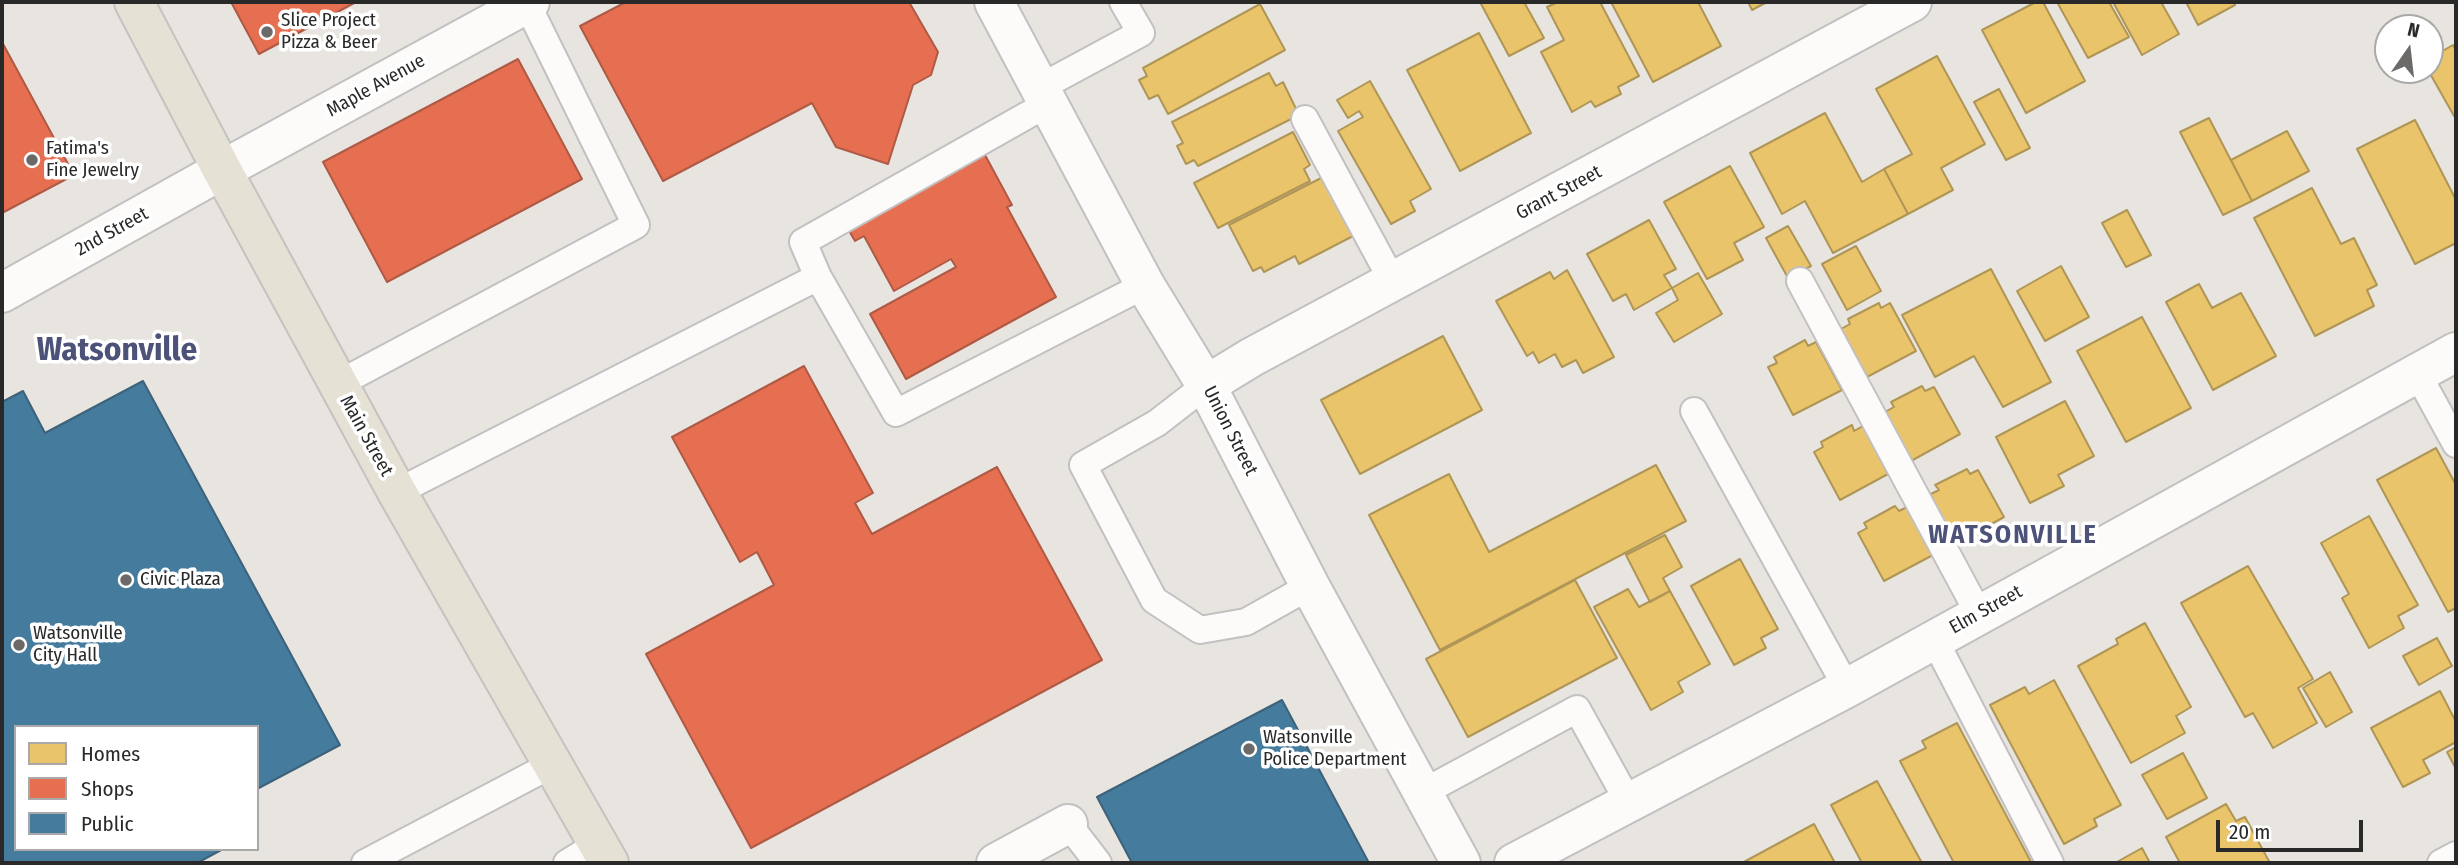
<!DOCTYPE html>
<style>
body{margin:0}
#map{position:relative;width:2458px;height:865px;overflow:hidden;background:#e8e4e0;font-family:"Fira Sans Condensed",sans-serif}
canvas{display:block}
.frame{position:absolute;inset:0;border:4px solid #292929;pointer-events:none}
.legend{position:absolute;left:14px;top:725px;width:245px;height:126px;box-sizing:border-box;background:#fff;border:2px solid #a9a9a9;margin:0;padding:9px 12px;list-style:none;font-size:21px;color:#292929}
.legend li{display:flex;align-items:center;gap:14px;height:35px}
.legend b{width:35px;border:2px solid #a9a9a9}
.north{position:absolute;left:2374px;top:14px;width:70px;height:70px;box-sizing:border-box;background:#fff;border:2px solid #a9a9a9;border-radius:50%;rotate:14deg;font-size:19px;font-weight:700;line-height:28px;text-align:center;color:#292929}
.north::after{content:'';display:block;margin:auto;width:24px;height:32px;background:#6c6a69;clip-path:polygon(50% 0,100% 100%,50% 72%,0 100%)}
.scale{position:absolute;left:2216px;top:820px;width:147px;height:32px;box-sizing:border-box;border:4px solid #292929;border-top:0;padding-left:9px;font-size:21px;line-height:24px;white-space:nowrap;color:#292929;-webkit-text-stroke:5px #fff;paint-order:stroke}
</style>
<div id="map">
<canvas width="2458" height="865"></canvas>
<div class="frame"></div>
<ul class="legend">
<li><b style="height:19px;background:#e9c46a"></b>Homes</li>
<li><b style="height:19px;background:#e76f51"></b>Shops</li>
<li><b style="height:19px;background:#457b9d"></b>Public</li>
</ul>
<div class="north">N</div>
<div class="scale">20 m</div>
</div>
<script>
const ctx = document.querySelector('canvas').getContext('2d');
ctx.lineJoin = 'round';
function fill(path, color) {
  ctx.fillStyle = color;
  ctx.fill(path, 'evenodd');
}
function stroke(path, color, width, dash) {
  ctx.strokeStyle = color;
  ctx.lineWidth = width;
  ctx.lineCap = dash ? 'butt' : 'round';
  ctx.setLineDash(dash || []);
  ctx.stroke(path);
}
function label(font, color, halo, rows, align = 'center') {
  ctx.font = font + ' "Fira Sans Condensed",sans-serif';
  ctx.lineWidth = 7;
  ctx.setLineDash([]);
  ctx.textBaseline = 'middle';
  ctx.strokeStyle = halo;
  ctx.fillStyle = color;
  for (const [text, x, y, turn = 0] of rows) {
    ctx.save();
    ctx.translate(x, y);
    ctx.rotate((+turn || 0) * Math.PI / 180);
    ctx.textAlign = isNaN(turn) ? turn : align;
    if (halo) ctx.strokeText(text, 0, 0);
    ctx.fillText(text, 0, 0);
    ctx.restore();
  }
}
const homes = new Path2D(`
 M1480,2H1524L1544,38L1509,56Z
 M1558,2H1600L1639,76L1618,87L1621,94L1595,107L1591,101L1572,112L1541,52L1564,40L1547,7Z
 M1611,2H1698L1721,46L1653,82Z
 M1748,2H1767L1752,10Z
 M2036,2H2043L2085,81L2026,113L1982,30Z
 M2057,2H2109L2129,37L2088,58Z
 M2113,2H2161L2179,34L2142,55Z
 M2186,2H2234L2235,5L2198,25Z
 M1260,4L1285,50L1168,114L1158,95L1149,99L1139,80L1147,76L1143,68Z
 M1479,33L1531,133L1460,171L1407,70Z
 M2453,45L2456,50V115L2454,116L2428,70H2430V58Z
 M1937,56L1985,144L1941,168L1953,190L1908,214L1884,169L1912,154L1876,89Z
 M1269,73L1276,86L1283,82L1299,115L1198,166L1194,160L1186,164L1177,146L1183,143L1172,122Z
 M1370,81L1431,189L1410,201L1415,211L1391,224L1338,131L1363,117L1359,111L1348,118L1337,100Z
 M1999,89L2030,148L2006,160L1974,102Z
 M1825,113L1862,182L1884,169L1908,214L1833,253L1805,201L1782,214L1750,153Z
 M2209,118L2252,201L2223,215L2180,132Z
 M2415,120L2456,200V243L2415,264L2357,149Z
 M2287,131L2309,171L2252,201L2231,160Z
 M1293,132L1310,165L1304,169L1310,181L1218,228L1194,183Z
 M1730,166L1764,227L1734,243L1743,260L1707,279L1664,202Z
 M1325,176L1355,235L1299,264L1295,256L1264,272L1261,267L1253,271L1229,225Z
 M2312,188L2341,244L2354,238L2377,285L2367,290L2374,306L2315,336L2254,218Z
 M2127,210L2151,255L2126,267L2102,223Z
 M1649,220L1676,269L1664,275L1672,288L1634,310L1626,294L1613,301L1587,254Z
 M1788,226L1811,266L1788,278L1766,238Z
 M1856,246L1881,291L1847,310L1822,264Z
 M2061,266L2089,317L2045,341L2017,291Z
 M1991,269L2051,382L2003,407L1974,356L1935,377L1902,315Z
 M1567,270L1614,357L1583,373L1576,360L1562,367L1555,354L1539,363L1533,352L1527,356L1496,301L1550,272L1554,279Z
 M1698,273L1722,314L1674,342L1656,313L1678,300L1672,288Z
 M2199,284L2212,308L2241,293L2276,356L2213,390L2166,302Z
 M1879,303L1881,308L1890,303L1916,351L1867,377L1841,329L1850,324L1848,319Z
 M2142,317L2191,408L2126,442L2077,351Z
 M1443,336L1482,410L1360,474L1321,400Z
 M1805,340L1808,346L1816,342L1842,390L1793,415L1768,367L1777,363L1774,357Z
 M1922,386L1925,391L1934,387L1960,434L1911,461L1885,412L1894,407L1891,402Z
 M2065,401L2094,456L2058,475L2064,486L2030,503L1996,437Z
 M1852,425L1854,431L1863,426L1888,474L1840,500L1814,452L1823,447L1821,442Z
 M2436,448L2456,485V608L2448,612L2377,480Z
 M1656,465L1686,521L1440,650L1369,515L1449,474L1489,552Z
 M1967,469L1970,474L1978,470L2004,517L1955,544L1929,495L1939,490L1935,485Z
 M1895,506L1899,511L1907,507L1933,555L1884,581L1858,533L1867,528L1864,523Z
 M2369,516L2418,605L2398,616L2404,628L2369,648L2342,598L2349,594L2321,543Z
 M1665,535L1682,567L1663,578L1670,591L1650,602L1626,555Z
 M1740,559L1778,629L1761,638L1766,648L1734,665L1691,586Z
 M2248,566L2313,679L2298,688L2317,723L2273,748L2253,713L2245,717L2181,603Z
 M1575,580L1617,658L1468,737L1426,659Z
 M1628,589L1639,607L1670,591L1710,664L1678,682L1683,692L1651,710L1594,607Z
 M2145,623L2191,707L2176,716L2185,733L2131,763L2078,666L2118,644L2116,639Z
 M2437,638L2452,666L2419,685L2403,656Z
 M2330,672L2352,712L2326,727L2303,688Z
 M2054,680L2121,805L2094,819L2097,826L2064,844L1990,705L2025,687L2029,694Z
 M2440,691L2456,722V742L2423,760L2430,773L2403,787L2371,728Z
 M1957,723L2031,862L2027,863H1954L1900,761L1926,748L1922,741Z
 M2456,747V769L2447,752Z
 M2183,753L2207,798L2167,819L2142,775Z
 M1877,781L1922,863H1862L1831,805Z
 M2226,804L2236,821L2245,817L2270,863H2180L2166,837Z
 M1814,824L1835,863H1742Z
 M2142,848L2150,863H2115Z`);
fill(homes, '#e9c46a');
stroke(homes, '#af9656', 2);
const shops = new Path2D(`
 M231,2H356L259,54Z
 M626,2H909L938,52L931,75L913,85L888,164L836,147L812,103L663,181L580,26Z
 M2,42L74,175L2,213Z
 M518,59L582,179L387,282L323,162Z
 M985,155L1012,205L1007,207L1056,297L906,379L870,314L956,267L951,259L894,291L864,236L855,241L848,229Z
 M804,366L873,493L855,503L872,534L997,467L1102,660L751,848L646,654L774,585L757,552L740,562L672,437Z`);
fill(shops, '#e76f51');
stroke(shops, '#ae5a45', 2);
const public = new Path2D(`
 M143,381L340,745L257,789V727H16V849H223L197,863H2V402L23,391L45,433Z
 M1282,700L1369,863H1132L1097,797Z`);
fill(public, '#457b9d');
stroke(public, '#3d627a', 2);
const service = new Path2D(`
 M1039,88L1141,33L1123,2
 M1047,104L803,242L818,277L896,413L1145,285
 M1305,119L1393,282
 M1800,281L1979,614
 M2417,373L2456,444
 M338,384L636,225L527,4
 M1206,385L1157,423L1083,465L1154,600L1200,630L1246,622L1310,586
 M1694,411L1847,688
 M397,492L818,277
 M1934,639L2050,863
 M1422,793L1577,709L1629,803
 M1068,824L1098,863
 M365,863L553,764
 M567,863L598,844
 M2441,863L2456,855`);
const minor = new Path2D(`
 M994,2L1145,285L1206,385L1310,586L1461,863
 M2,293L222,170
 M1206,385L1252,357L1912,2
 M996,863L1068,824
 M1514,863L1847,688L2456,352`);
const tertiary = new Path2D(`
 M222,170L530,2`);
const primary = new Path2D(`
 M134,2L222,170L397,492L609,863`);
stroke(service, '#c2c0c1', 30);
stroke(minor, '#c2c0c1', 42);
stroke(tertiary, '#c2c0c1', 42);
stroke(primary, '#c4c3c1', 42);
stroke(service, '#fcfbfa', 26);
stroke(minor, '#fcfbfa', 38);
stroke(tertiary, '#fcfbfa', 38);
stroke(primary, '#e5e1d4', 38);
for (const [x, y, r, color] of [
 [267,32,7,"#6c6a69"],
 [32,160,7,"#6c6a69"],
 [126,580,7,"#6c6a69"],
 [19,645,7,"#6c6a69"],
 [1249,749,7,"#6c6a69"]
]) {
  const dot = new Path2D();
  dot.arc(x, y, r, 0, 2 * Math.PI);
  ctx.fillStyle = color;
  ctx.fill(dot);
  stroke(dot, '#fff', 2.5);
}
label('19px', '#292929', '#fff', [
 ["Slice Project",281,21],
 ["Pizza & Beer",281,43],
 ["Fatima's",46,149],
 ["Fine Jewelry",46,171],
 ["Civic Plaza",140,580],
 ["Watsonville",33,634],
 ["City Hall",33,656],
 ["Watsonville",1263,738],
 ["Police Department",1263,760]
], 'left');
label('19px', '#292929', '#fff', [
 ["Maple Avenue",376,86,-29],
 ["Grant Street",1559,193,-28],
 ["2nd Street",112,232,-29],
 ["Union Street",1230,431,63],
 ["Main Street",366,436,61],
 ["Elm Street",1986,610,-29]
]);
ctx.letterSpacing = '2px';
label('bold 26px', '#4c5278', '#fff', [
 ["WATSONVILLE",2013,536]
]);
ctx.letterSpacing = '0px';
label('bold 33px', '#4c5278', '#fff', [
 ["Watsonville",117,351]
]);
</script>
